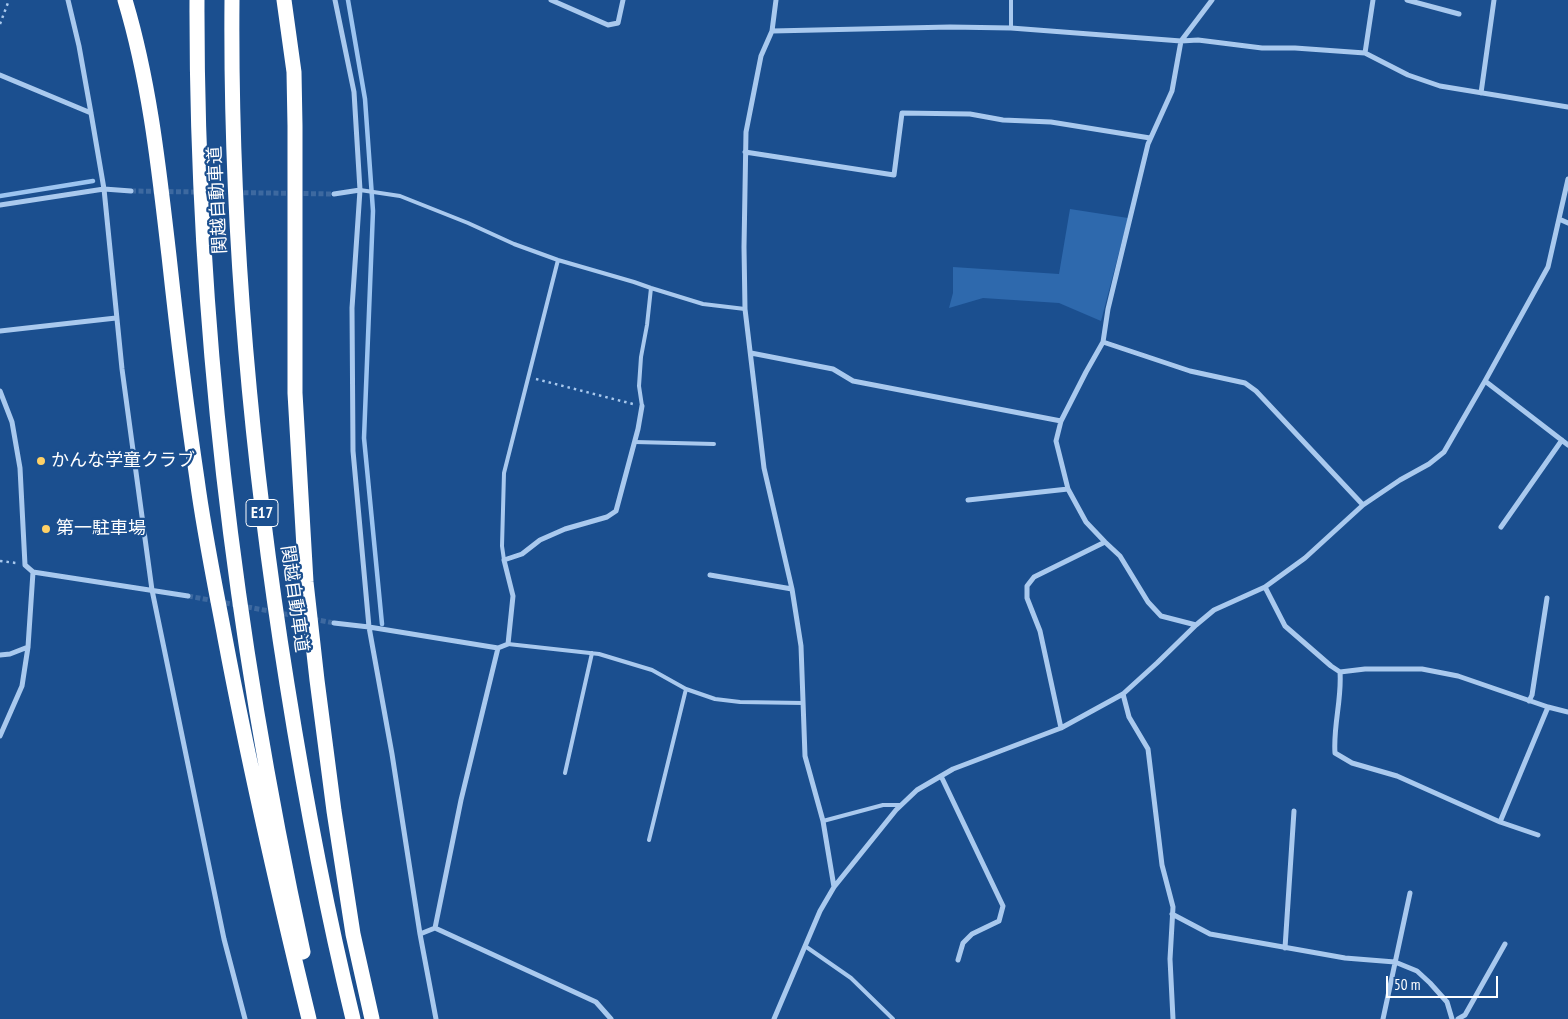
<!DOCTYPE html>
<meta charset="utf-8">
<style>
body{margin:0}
#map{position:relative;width:1568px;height:1019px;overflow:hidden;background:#1b4f8f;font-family:"PT Sans Narrow",sans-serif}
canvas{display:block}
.scale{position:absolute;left:1386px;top:976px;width:112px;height:22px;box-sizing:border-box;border:2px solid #fff;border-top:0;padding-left:6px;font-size:15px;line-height:18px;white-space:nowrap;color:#fff;-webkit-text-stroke:4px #1b4f8f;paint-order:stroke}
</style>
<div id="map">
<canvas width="1568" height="1019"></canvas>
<div class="scale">50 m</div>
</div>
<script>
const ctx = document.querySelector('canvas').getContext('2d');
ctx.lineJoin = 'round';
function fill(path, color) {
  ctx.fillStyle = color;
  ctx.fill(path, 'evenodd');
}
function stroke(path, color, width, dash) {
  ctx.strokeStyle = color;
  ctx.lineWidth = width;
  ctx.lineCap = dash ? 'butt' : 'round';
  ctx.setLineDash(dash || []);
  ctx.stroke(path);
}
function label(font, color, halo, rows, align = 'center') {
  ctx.font = font + ' "PT Sans Narrow","Noto Sans JP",sans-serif';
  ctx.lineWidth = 4.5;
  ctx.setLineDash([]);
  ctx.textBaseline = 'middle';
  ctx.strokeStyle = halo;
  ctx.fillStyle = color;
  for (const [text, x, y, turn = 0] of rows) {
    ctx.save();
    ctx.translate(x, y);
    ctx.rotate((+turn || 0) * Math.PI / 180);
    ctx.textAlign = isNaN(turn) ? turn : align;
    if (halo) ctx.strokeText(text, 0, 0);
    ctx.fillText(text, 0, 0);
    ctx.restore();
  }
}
fill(new Path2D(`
 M1070,209L1128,218L1101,321L1059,303L983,298L949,308L953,293V267L1059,274Z`), '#2e69ad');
stroke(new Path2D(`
 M348,0L365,99L373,211L364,438L382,624
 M0,196L93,181`), '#9cc4f0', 4.5);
stroke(new Path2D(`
 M131,191L334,194
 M188,596L334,623`), '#3d69a0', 5, [5, 2.5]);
stroke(new Path2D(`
 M0,24L9,0
 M536,379L633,404
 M0,561L16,563`), '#a9c9ee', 2.5, [2.5, 4]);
stroke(new Path2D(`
 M1011,0V28
 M360,190L400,196L468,223L514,244L558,260L634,282L651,288L703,304L745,309
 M642,406L639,386L641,357L647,325L651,288
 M635,442L714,444
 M504,560L502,546L504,473L558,260
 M508,644L599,654L652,670L686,689L715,699L740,702L803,703
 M565,773L592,653
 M823,821L883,805H901
 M649,840L686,689
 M805,946L851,978L893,1019`), '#a9c9ee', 4);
stroke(new Path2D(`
 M68,0L79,46L91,113L104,189L122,369L152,590L224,939L245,1019
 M335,0L354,92L360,190L352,308L353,451L369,627L392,754L420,934L436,1019
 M551,0L608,25L618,23L623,0
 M776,0L772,31L761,56L746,132L744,247L745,309L764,468L792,589L801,646L805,756L823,821L834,887
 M1407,0L1459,14
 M772,31L950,27L1011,28L1181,41L1198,40L1262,48H1295L1365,53L1408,75L1440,86L1568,107
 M1365,53L1373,0
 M0,75L91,113
 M1481,93L1494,0
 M745,152L894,175L902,113L970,114L1003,120L1051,122L1150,138
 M334,194L360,190
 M0,205L104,189L131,191
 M1559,219L1568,223
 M0,331L116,318
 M1103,342L1190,371L1245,383L1256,391L1363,505
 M751,353L833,369L853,381L1061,421
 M1485,381L1568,445
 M0,391L12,422L20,468L25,565L33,572
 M968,500L1068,489
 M1501,527L1562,440
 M710,575L792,589
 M1265,587L1285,626L1331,666L1340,672L1365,669H1422L1458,676L1548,707L1568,712
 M334,623L369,627L498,648L508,644L513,596L504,560L522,554L540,540L565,529L607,517L616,511L638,429L642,406
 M1196,625L1161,616L1148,602L1120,556L1105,542L1086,522L1068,489L1056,441L1061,421L1086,372L1103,342L1108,309L1148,144L1172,91L1181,41L1212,0
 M0,655L10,654L28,647
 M1340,672C1342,699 1333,726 1335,753L1352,763L1397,776L1500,822L1538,835
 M1123,694L1129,717L1148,749L1162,865L1173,907L1170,959L1173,1019
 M1529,701L1532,695L1547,598
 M1061,728L1040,631L1027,598V586L1034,577L1105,542
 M0,736L22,686L28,647L33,572L188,596
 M941,776L1003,906L999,921L972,934L963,943L958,960
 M1500,822L1548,707
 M1172,914L1210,934L1345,958L1395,962L1417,971L1430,983L1447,1002L1452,1019
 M435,928L596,1002L611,1019
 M420,934L435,928L461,800L498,648
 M1285,948L1294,811
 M774,1019L820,911L834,887L896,810L917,790L953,769L1061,728L1123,694L1157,663L1196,625L1214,610L1265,587L1305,558L1363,505L1400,480L1429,464L1444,452L1485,381L1548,267L1568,179
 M1383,1019L1410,893
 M1458,1019L1465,1015L1505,944`), '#a9c9ee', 5);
stroke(new Path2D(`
 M125,0C150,83 159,170 169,256C177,330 186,405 197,479C204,532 215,585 225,638C249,765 278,892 309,1019
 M197,0C196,320 235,640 303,952
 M232,0C230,228 251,459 287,684C305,797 326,909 353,1019
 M284,0L294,72L295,126V393L306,582L317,680L334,811L353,934L372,1019`), '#fff', 15);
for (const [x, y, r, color] of [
 [41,461,5,"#ffd166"],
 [46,529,5,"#ffd166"]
]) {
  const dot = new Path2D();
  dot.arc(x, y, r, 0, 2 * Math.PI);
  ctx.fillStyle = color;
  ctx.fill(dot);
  stroke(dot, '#1b4f8f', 2);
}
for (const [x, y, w] of [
 [262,513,32]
]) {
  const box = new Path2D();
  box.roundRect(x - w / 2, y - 13.5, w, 27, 4);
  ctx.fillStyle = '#1b4f8f';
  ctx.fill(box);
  stroke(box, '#fff', 1);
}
label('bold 16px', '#fff', null, [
 ["E17",262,513]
]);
label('18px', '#fff', '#1b4f8f', [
 ["関越自動車道",218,200,-93],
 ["関越自動車道",294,599,82]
]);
label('18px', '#fff', '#1b4f8f', [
 ["かんな学童クラブ",51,461],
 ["第一駐車場",56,529]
], 'left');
</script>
